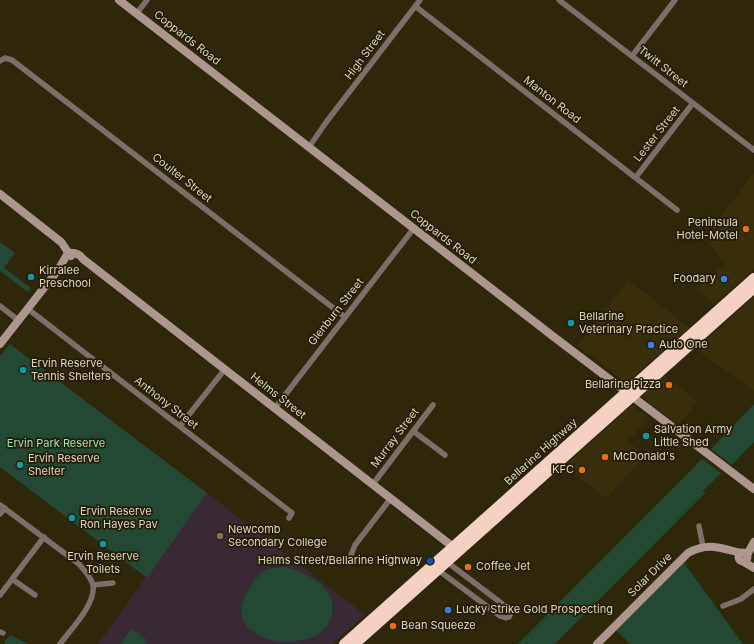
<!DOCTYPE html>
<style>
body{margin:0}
canvas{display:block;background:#2e270a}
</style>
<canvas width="754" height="644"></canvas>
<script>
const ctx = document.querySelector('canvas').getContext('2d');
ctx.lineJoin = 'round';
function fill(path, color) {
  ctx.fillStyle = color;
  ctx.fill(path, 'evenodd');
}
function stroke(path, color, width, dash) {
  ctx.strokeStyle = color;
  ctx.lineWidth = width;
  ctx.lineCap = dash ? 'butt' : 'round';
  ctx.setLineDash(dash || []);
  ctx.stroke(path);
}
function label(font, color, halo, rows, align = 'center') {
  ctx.font = font + ' Inter,sans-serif';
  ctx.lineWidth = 3.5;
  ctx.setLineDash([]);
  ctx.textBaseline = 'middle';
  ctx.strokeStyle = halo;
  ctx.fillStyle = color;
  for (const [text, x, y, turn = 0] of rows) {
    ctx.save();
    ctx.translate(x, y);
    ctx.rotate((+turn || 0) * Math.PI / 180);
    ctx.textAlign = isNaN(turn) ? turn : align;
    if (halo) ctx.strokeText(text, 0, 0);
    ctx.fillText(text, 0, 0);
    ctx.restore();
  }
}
fill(new Path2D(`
 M754,173V269L714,304L696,289L724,264L705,237Z
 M628,280L690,328L630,380L624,381L578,346Z
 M754,297V391L696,349Z
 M663,374L697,401L679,425L642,397Z
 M634,407L650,419L627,440L645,457L606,498L564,466L629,408Z`), '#382e09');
fill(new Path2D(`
 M207,493L365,615L332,644H98Z`), '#382934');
fill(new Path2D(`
 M0,242L15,253L4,268L31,288L28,292L0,271Z
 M10,344L207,493L147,578L0,467V356Z
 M754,404V442L732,465L711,449Z
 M702,459L721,473L703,491L705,493L555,644H518Z
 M684,563L743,644H630L616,630Z
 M284,567C306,571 342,590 331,618C328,627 321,633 313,637C294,644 272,644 255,633C249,629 244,625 242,617C238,603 253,577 266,570C272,568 278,567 284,567Z
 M131,629L147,640L144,644H120Z
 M10,635L26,643L27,644H5L4,641L7,639Z`), '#234833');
stroke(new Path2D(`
 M559,0L754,150
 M415,6L677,210
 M137,13L147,0
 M632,56L675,0
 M0,61L5,58L12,60L345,317
 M309,147L327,121L420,0
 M636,177L693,103
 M0,306L18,320
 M28,309L292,513L289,518
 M275,408L414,228
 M180,426L225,369
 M413,431L445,455
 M373,484L433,405
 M0,505L79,564C84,570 91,577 93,585C96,604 71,629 60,644
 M0,514L5,508
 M699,526L703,547
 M351,555L355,545L391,498
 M438,570L500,616L506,618L509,617L511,613L509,609L447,562
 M12,579L35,595
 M93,585L113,583
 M0,595L44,537
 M723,606L741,599L754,589
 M0,632L3,633`), '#7c6e69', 5.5);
stroke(new Path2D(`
 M119,0L554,337L754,489
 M0,194L61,242C65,246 67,253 71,256
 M68,253C74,252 79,253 83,259L457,550
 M0,344L58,270L68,253
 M738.5 557a4.5 4.5 0 1 1 9 0a4.5 4.5 0 1 1-9 0Z
 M747,555L754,542
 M744,562L754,568
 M597,644L688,553C708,542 720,548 741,553`), '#ad968e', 8);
stroke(new Path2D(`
 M344,644L754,278
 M355,644L754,288`), '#f5d1c4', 10);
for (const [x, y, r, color] of [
 [746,229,4,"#e8710a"],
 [31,277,4,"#0f9aa8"],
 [724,279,4,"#3f7fe0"],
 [571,323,4,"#0f9aa8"],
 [651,345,4,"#3f7fe0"],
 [23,370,4,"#0f9aa8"],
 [669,385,4,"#e8710a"],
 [646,436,4,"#0f9aa8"],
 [605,457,4,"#e8710a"],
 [20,465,4,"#0f9aa8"],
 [582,470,4,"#e8710a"],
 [72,518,4,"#0f9aa8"],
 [220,536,4,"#8d6e63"],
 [103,544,4,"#0f9aa8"],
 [430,561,4,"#1a4fb4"],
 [468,567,4,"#e8710a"],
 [448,610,4,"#3f7fe0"],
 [393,626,4,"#e8710a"]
]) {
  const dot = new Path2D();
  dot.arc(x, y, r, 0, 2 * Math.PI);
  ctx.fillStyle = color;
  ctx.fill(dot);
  stroke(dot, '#251d02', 1.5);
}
label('11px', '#dcd7c7', '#251d02', [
 ["Coppards Road",187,38,38],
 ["High Street",365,55,-53],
 ["Twitt Street",663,67,38],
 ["Manton Road",552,100,38],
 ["Lester Street",657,134,-52],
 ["Coulter Street",182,178,38],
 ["Coppards Road",443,237,38],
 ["Glenburn Street",336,312,-52],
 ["Helms Street",278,396,38],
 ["Anthony Street",166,403,38],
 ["Murray Street",395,438,-53],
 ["Bellarine Highway",541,452,-42],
 ["Solar Drive",650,575,-45]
]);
label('11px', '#dcd7c7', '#251d02', [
 ["Peninsula",738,223,"right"],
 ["Hotel-Motel",738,236,"right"],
 ["Kirralee",39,271],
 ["Preschool",39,284],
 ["Foodary",716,279,"right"],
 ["Bellarine",579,317],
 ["Veterinary Practice",579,330],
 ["Auto One",659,345],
 ["Ervin Reserve",31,364],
 ["Tennis Shelters",31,377],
 ["Bellarine Pizza",661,385,"right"],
 ["Salvation Army",654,430],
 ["Little Shed",654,443],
 ["McDonald's",613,457],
 ["Ervin Reserve",28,459],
 ["Shelter",28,472],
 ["KFC",574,470,"right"],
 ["Ervin Reserve",80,512],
 ["Ron Hayes Pav",80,525],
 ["Newcomb",228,530],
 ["Secondary College",228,543],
 ["Ervin Reserve",103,557,"center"],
 ["Toilets",103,570,"center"],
 ["Helms Street/Bellarine Highway",422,561,"right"],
 ["Coffee Jet",476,567],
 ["Lucky Strike Gold Prospecting",456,610],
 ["Bean Squeeze",401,626]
], 'left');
label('11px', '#9fe4ba', '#251d02', [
 ["Ervin Park Reserve",56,444]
]);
</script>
